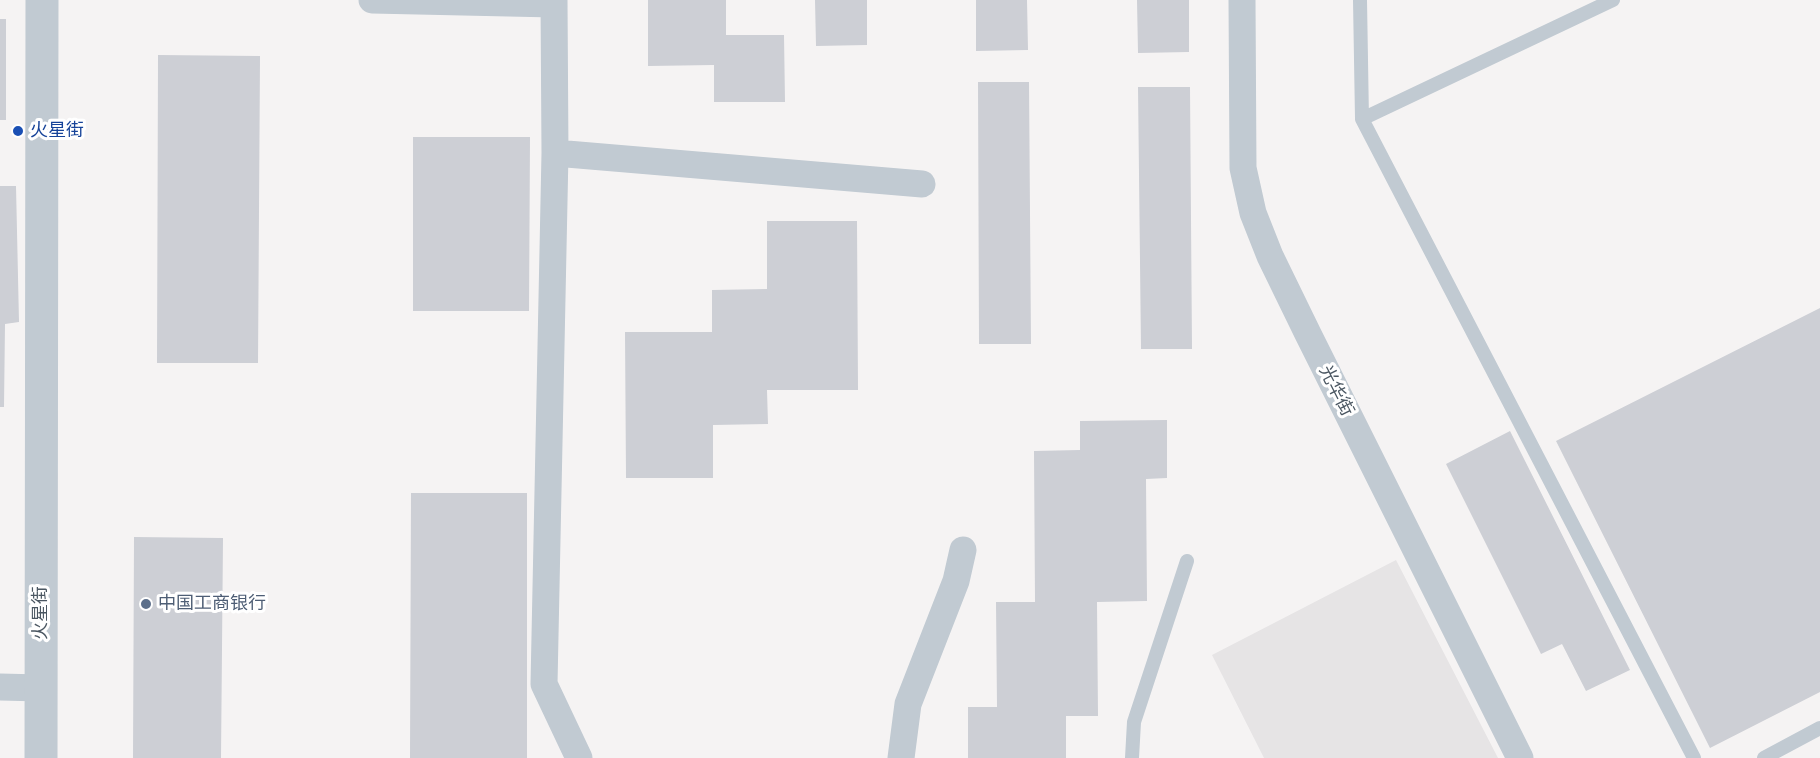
<!DOCTYPE html>
<meta charset="utf-8">
<style>
body{margin:0}
canvas{display:block;background:#f5f3f3}
</style>
<canvas width="1820" height="758"></canvas>
<script>
const ctx = document.querySelector('canvas').getContext('2d');
ctx.lineJoin = 'round';
function fill(path, color) {
  ctx.fillStyle = color;
  ctx.fill(path, 'evenodd');
}
function stroke(path, color, width, dash) {
  ctx.strokeStyle = color;
  ctx.lineWidth = width;
  ctx.lineCap = dash ? 'butt' : 'round';
  ctx.setLineDash(dash || []);
  ctx.stroke(path);
}
function label(font, color, halo, rows, align = 'center') {
  ctx.font = font + ' "Noto Sans","Noto Sans SC",sans-serif';
  ctx.lineWidth = 6;
  ctx.setLineDash([]);
  ctx.textBaseline = 'middle';
  ctx.strokeStyle = halo;
  ctx.fillStyle = color;
  for (const [text, x, y, turn = 0] of rows) {
    ctx.save();
    ctx.translate(x, y);
    ctx.rotate((+turn || 0) * Math.PI / 180);
    ctx.textAlign = isNaN(turn) ? turn : align;
    if (halo) ctx.strokeText(text, 0, 0);
    ctx.fillText(text, 0, 0);
    ctx.restore();
  }
}
fill(new Path2D(`
 M1396,560L1498,758H1264L1212,655Z`), '#e6e4e5');
fill(new Path2D(`
 M648,0H726V35H784L785,102H714V65L648,66Z
 M815,0H867V45L816,46Z
 M976,0H1027L1028,50L976,51Z
 M1137,0H1189V52L1138,53Z
 M0,19H6V120H0Z
 M158,55L260,56L258,363H157Z
 M978,82H1029L1031,344H979Z
 M1138,87H1190L1192,349H1141Z
 M413,137H530L529,311H413Z
 M0,186H16L19,322L5,324L4,407H0Z
 M767,221H857L858,390H767L768,424L713,425V478H626L625,332H712V290L767,289Z
 M1820,308V692L1710,748L1556,441Z
 M1167,420V478L1146,479L1147,601L1097,602L1098,716H1066V758H968V707H997L996,602H1035L1034,451L1080,450V421Z
 M1510,431L1630,670L1586,691L1562,644L1541,654L1446,464Z
 M411,493H527V758H410Z
 M134,537L223,538L221,758H133Z`), '#cdcfd5');
stroke(new Path2D(`
 M1360,0L1362,119L1694,758
 M1362,119L1613,0
 M1132,758L1134,722L1187,561
 M1764,758L1820,728`), '#c1cad2', 14);
stroke(new Path2D(`
 M372,0L554,4
 M554,0L555,153L922,184
 M1242,0L1243,168L1253,213L1270,256L1308,334L1520,758
 M555,153L544,684L579,758
 M0,687L41,688
 M901,758L908,704L956,581L963,550`), '#c1cad2', 27);
stroke(new Path2D(`
 M41,758L42,0`), '#c1cad2', 33);
for (const [x, y, r, color] of [
 [18,131,6,"#1a4fb4"],
 [146,604,6,"#5c6f8a"]
]) {
  const dot = new Path2D();
  dot.arc(x, y, r, 0, 2 * Math.PI);
  ctx.fillStyle = color;
  ctx.fill(dot);
  stroke(dot, '#fff', 2);
}
label('18px', '#164399', '#fff', [
 ["火星街",30,131]
], 'left');
label('18px', '#4a5661', '#fff', [
 ["光华街",1336,391,63],
 ["火星街",41,613,-90]
]);
label('18px', '#4e5e75', '#fff', [
 ["中国工商银行",158,604]
], 'left');
</script>
